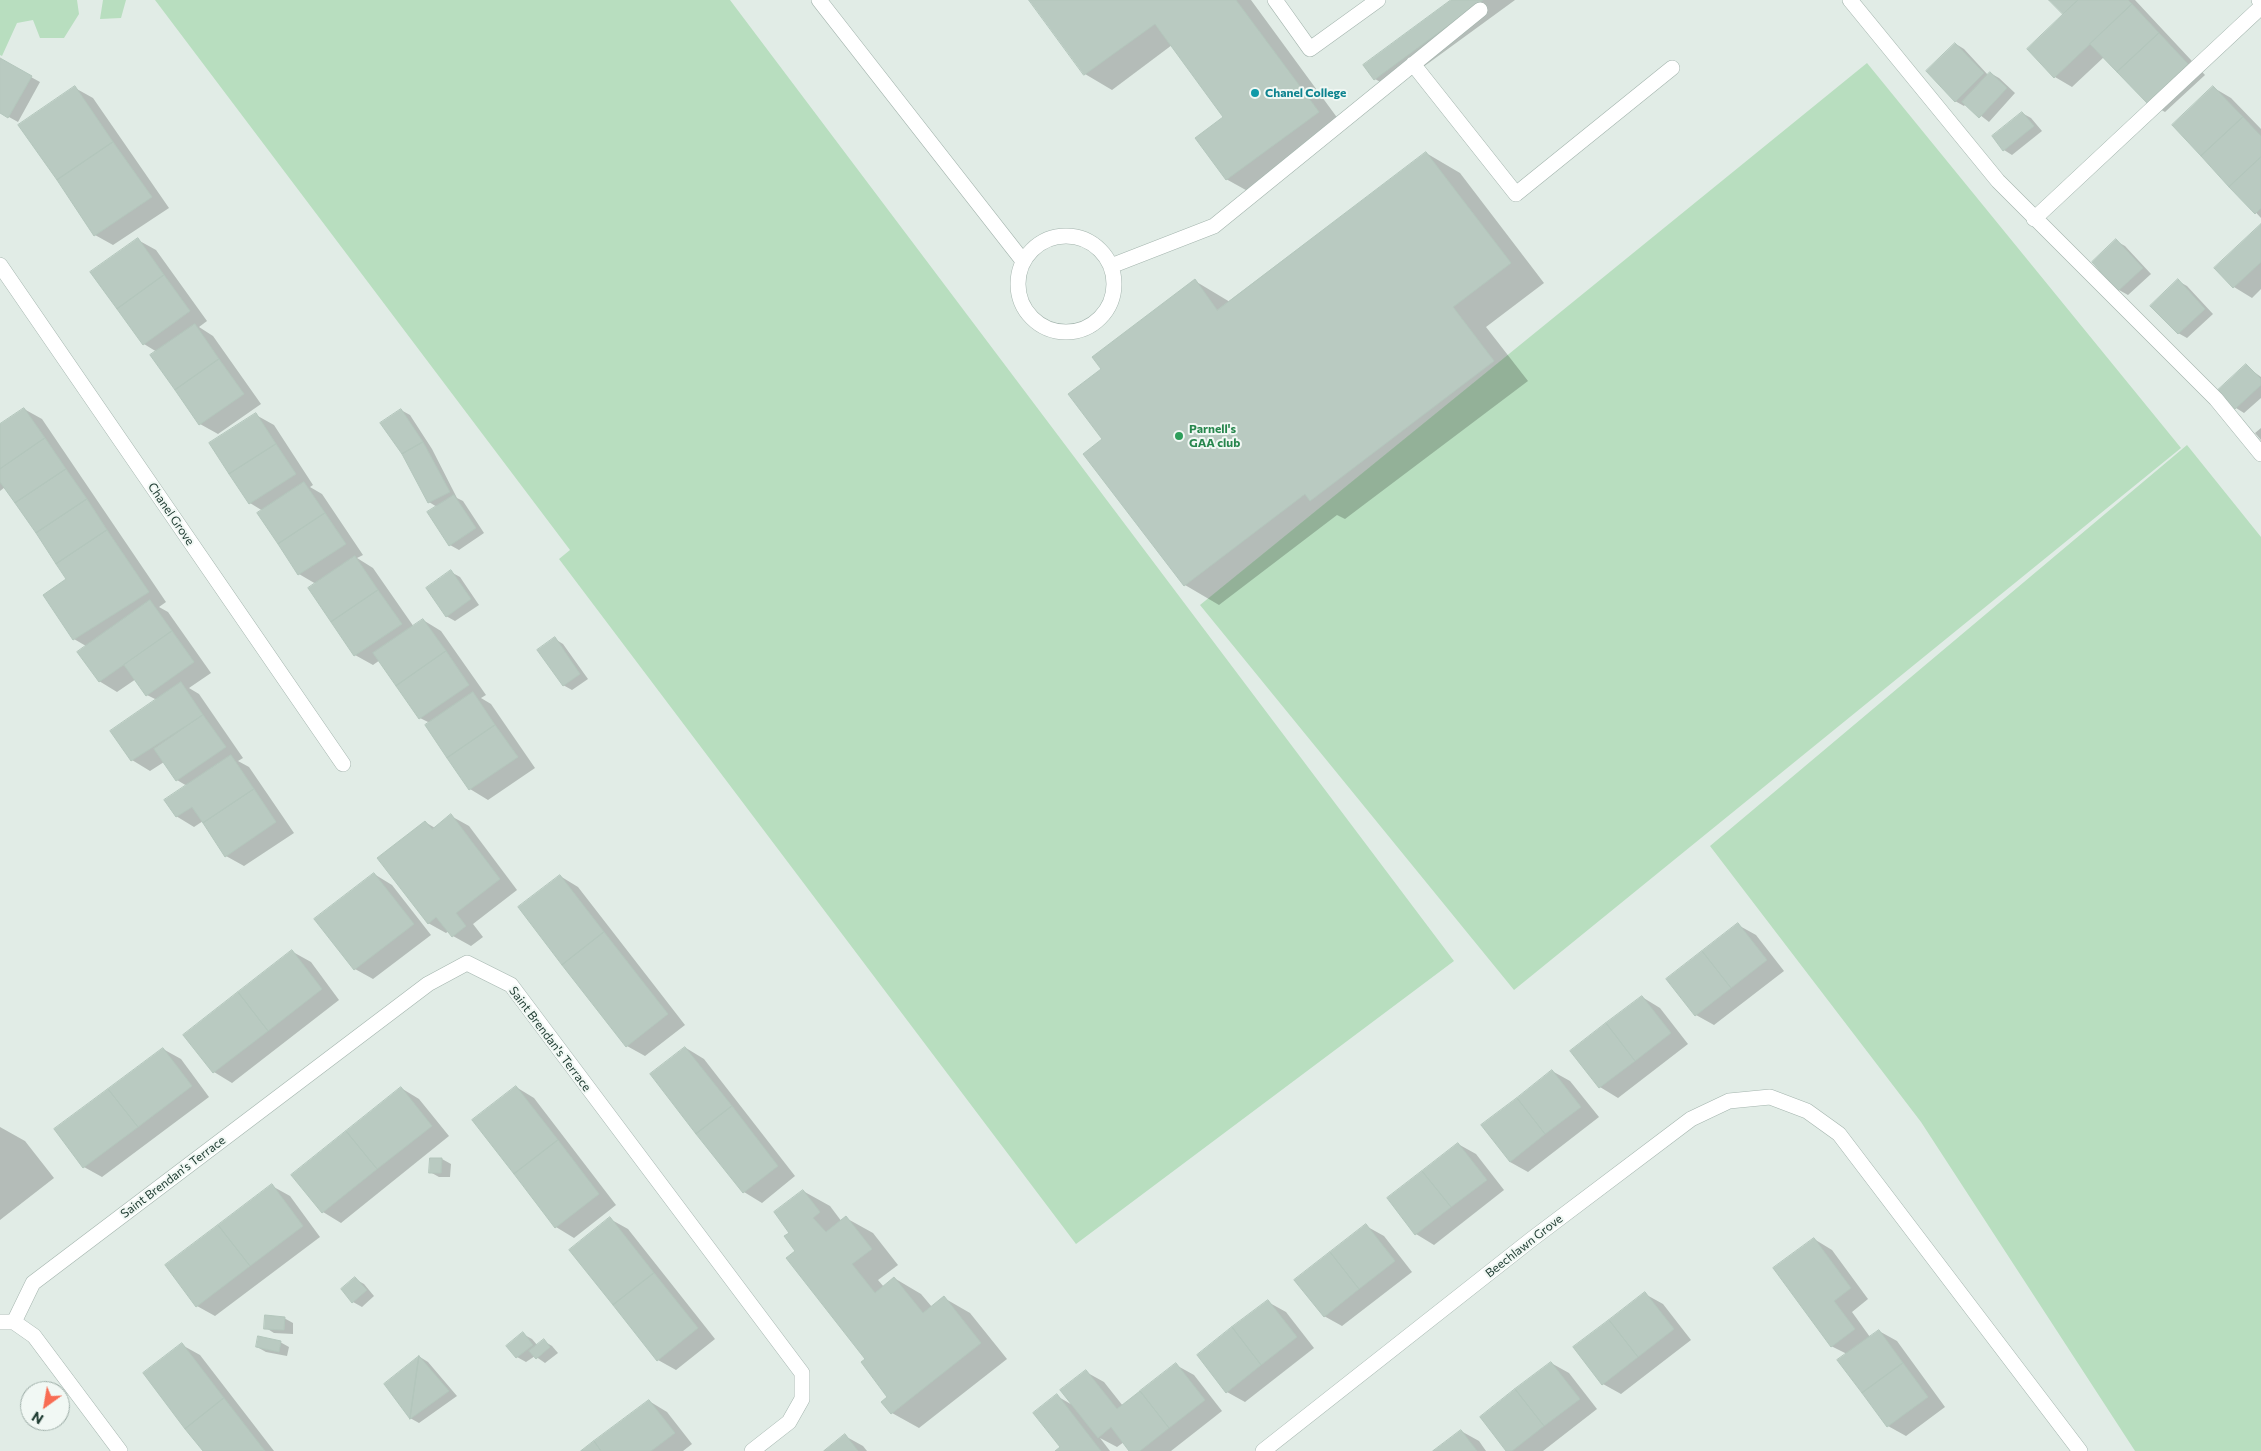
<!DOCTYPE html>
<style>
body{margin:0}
#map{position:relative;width:2261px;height:1451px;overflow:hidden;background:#e1ece6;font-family:Commissioner,sans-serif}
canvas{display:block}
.north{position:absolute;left:20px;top:1381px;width:50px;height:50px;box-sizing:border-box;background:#f1f8f4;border:1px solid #9dada7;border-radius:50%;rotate:212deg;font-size:14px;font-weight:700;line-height:20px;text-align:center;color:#203d33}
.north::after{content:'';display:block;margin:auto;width:18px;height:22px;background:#f86c53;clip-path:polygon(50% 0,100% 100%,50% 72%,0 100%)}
</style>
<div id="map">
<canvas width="2261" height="1451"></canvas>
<div class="north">N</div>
</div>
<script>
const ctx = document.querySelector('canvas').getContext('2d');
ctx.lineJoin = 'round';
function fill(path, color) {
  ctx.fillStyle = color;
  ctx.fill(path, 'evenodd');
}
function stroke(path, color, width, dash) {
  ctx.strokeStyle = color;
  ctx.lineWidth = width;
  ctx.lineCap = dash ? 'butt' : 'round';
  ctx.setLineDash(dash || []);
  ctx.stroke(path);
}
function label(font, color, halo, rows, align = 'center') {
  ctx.font = font + ' Commissioner,sans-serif';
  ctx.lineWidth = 4;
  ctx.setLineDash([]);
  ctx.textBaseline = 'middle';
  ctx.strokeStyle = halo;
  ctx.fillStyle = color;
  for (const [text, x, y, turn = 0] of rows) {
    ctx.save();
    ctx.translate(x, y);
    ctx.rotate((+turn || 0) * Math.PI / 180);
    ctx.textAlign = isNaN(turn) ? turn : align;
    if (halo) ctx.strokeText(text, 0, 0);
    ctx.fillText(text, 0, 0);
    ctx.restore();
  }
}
fill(new Path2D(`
 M0,0H77L79,14L64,38H40L33,20L17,23L2,56L0,55Z
 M103,0H126L121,18L100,19Z
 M155,0H730L1454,961L1076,1244L559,559L570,550Z
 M1867,63L2181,448L1514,990L1200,605Z
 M2187,445L2261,537V1451H2135L1921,1122L1710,846Z`), '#b8debf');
fill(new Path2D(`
 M1031,0H1251L1344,127L1253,194L1226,179L1225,117L1172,45L1112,90L1085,74Z
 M1453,0H1515L1393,89L1375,79Z
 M2051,0H2135L2205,75L2165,112L2147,102L2104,57L2072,87L2055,77L2065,14Z
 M1956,44L1964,49L1988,75L1990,73L1999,78L2015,93L1989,122L1966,104L1964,106L1955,101Z
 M0,60L40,82L18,122L0,112Z
 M75,88L93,98L169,208L113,245L95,235Z
 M2214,88L2231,98L2261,129V218L2174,125Z
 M2022,113L2031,118L2042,131L2012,155L2004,150Z
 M1426,153L1460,173L1544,283L1486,327L1528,381L1345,519L1337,515L1219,605L1185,585L1104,439L1103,370L1195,281L1230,302Z
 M2261,226V289L2252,298L2234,287L2216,268Z
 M138,240L156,250L207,321L199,327L213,336L261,404L218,434L200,424L157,352L144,344Z
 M2116,241L2125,246L2151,274L2128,295L2119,290Z
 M2178,281L2187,286L2213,314L2187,338L2178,333Z
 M2246,366L2261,377V398L2244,413L2236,408Z
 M24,409L42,419L166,602L159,607L168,612L211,673L189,688L199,694L243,758L238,761L249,767L294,833L244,866L226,856L203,821L194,827L176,816L187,786L177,780L164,762L150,771L132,760L157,700L147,695L136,679L117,692L99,681L86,646L74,639L45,595L68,579L5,487L0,491V425Z
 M401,410L410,415L432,449L457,498L463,501L484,533L459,550L450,545L429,513L437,507L429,502L403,453Z
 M256,415L274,425L313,485L310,487L322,494L363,555L357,558L373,568L414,627L423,620L441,631L486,695L481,698L491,704L535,768L488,800L470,789L426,726L430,723L420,718L380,660L373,665L355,655L316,584L299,574L263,511L250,503Z
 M2261,428V440L2255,433Z
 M451,572L460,577L479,605L455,621L446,616Z
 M555,639L563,644L588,679L572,690L563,685Z
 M451,816L469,826L517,890L473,924L483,937L471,946L453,936L449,931L446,933L428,923L425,822L435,828Z
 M374,874L392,885L431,935L373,979L355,969Z
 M560,876L578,887L685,1025L645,1056L627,1046Z
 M1738,925L1756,935L1784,971L1714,1025L1696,1015Z
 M293,952L311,962L339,1000L232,1083L214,1072L185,1035Z
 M1642,997L1660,1008L1688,1044L1618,1098L1600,1087L1572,1051Z
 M686,1048L704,1059L795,1176L762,1203L744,1192Z
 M163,1049L181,1059L209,1097L102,1177L84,1167Z
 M1552,1071L1570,1081L1599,1117L1528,1172L1510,1162Z
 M516,1087L534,1098L616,1205L574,1238L556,1227L473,1120Z
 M401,1088L419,1099L449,1136L341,1223L323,1212Z
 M0,1127L25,1141L54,1178L0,1220Z
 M1458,1144L1476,1154L1504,1190L1434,1245L1416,1234L1388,1198Z
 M431,1159H442L451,1164L450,1177H439L430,1172Z
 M272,1186L290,1196L320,1237L215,1316L197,1306L167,1265Z
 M803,1191L830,1206L842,1222L846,1218L873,1233L898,1265L878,1280L884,1287L894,1278L921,1294L932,1307L944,1298L970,1313L1007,1359L919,1428L892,1413L889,1397L797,1251L791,1233Z
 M610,1219L628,1229L715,1339L676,1370L658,1360Z
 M1366,1226L1384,1236L1412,1272L1342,1326L1324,1316Z
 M1814,1239L1832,1250L1868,1299L1852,1312L1870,1337L1879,1331L1897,1341L1945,1407L1906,1436L1888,1426L1847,1354L1831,1346Z
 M355,1279L364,1284L374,1296L362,1307L353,1302Z
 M1645,1294L1663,1304L1691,1340L1621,1394L1603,1384Z
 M1268,1302L1286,1312L1314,1348L1245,1402L1227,1392Z
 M284,1318L293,1323V1334L274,1333L266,1328Z
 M523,1334L532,1339L538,1346L544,1341L552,1346L558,1353L545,1363L535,1356L526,1362L517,1357L508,1346Z
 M280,1342L289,1347L287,1356L266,1352L257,1347Z
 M182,1345L200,1355L274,1451H205Z
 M420,1357L428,1362L457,1396L419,1423L410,1418Z
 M1551,1363L1569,1373L1597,1409L1543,1451H1508Z
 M1176,1365L1194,1375L1222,1411L1171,1451H1131L1124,1442L1117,1447L1100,1438L1110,1451H1057L1062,1448L1057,1396L1074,1406L1086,1372L1104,1382L1123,1406Z
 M649,1401L667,1412L692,1444L683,1451H583Z
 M1461,1431L1479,1441L1486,1451H1435Z
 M845,1436L863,1446L867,1451H826Z`), '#0003');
const building = new Path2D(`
 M1029,0H1236L1319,112L1226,180L1195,138L1223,117L1155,24L1084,75Z
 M1451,0H1483L1374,80L1363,65Z
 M2049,0H2078L2063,14Z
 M2078,0H2128L2132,4L2054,78L2027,49Z
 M2132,4L2159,33L2117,72L2090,44Z
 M2159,33L2188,64L2147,103L2117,72Z
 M1955,43L1984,73L1955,102L1926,71Z
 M0,58L32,76L8,118L0,113Z
 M1990,72L2007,88L1979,118L1962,102Z
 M75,86L113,142L57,180L18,125Z
 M2213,86L2243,117L2201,156L2172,125Z
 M2022,112L2034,126L2003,151L1992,136Z
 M2243,117L2261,136V157L2229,187L2201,156Z
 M113,142L152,197L94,236L57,180Z
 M1426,152L1511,263L1453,307L1494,361L1310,501L1305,494L1184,586L1083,454L1102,439L1068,394L1101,369L1092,357L1195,279L1217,310Z
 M2261,157V208L2255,214L2229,187Z
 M2261,224V262L2233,288L2214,268Z
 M138,238L164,275L117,309L90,272Z
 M2116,239L2143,268L2118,291L2092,262Z
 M164,275L190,311L143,345L117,309Z
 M2178,279L2205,309L2178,334L2150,306Z
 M195,324L219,359L175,390L150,355Z
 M219,359L244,394L199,425L175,390Z
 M2246,364L2261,379V385L2235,409L2218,390Z
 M24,408L45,438L0,469V424Z
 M401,409L423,442L402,454L380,423Z
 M256,413L276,444L229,474L209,443Z
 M45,438L66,469L15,503L0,482V469Z
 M423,442L450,492L428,503L402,454Z
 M276,444L296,474L249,504L229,474Z
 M66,469L87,499L36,533L15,503Z
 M304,482L325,513L278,544L257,513Z
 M454,495L476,528L449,546L427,512Z
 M87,499L107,530L56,564L36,533Z
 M325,513L346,544L298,575L278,544Z
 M107,530L149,592L73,640L43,595L66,579L56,564Z
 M355,556L378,590L331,622L308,588Z
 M451,570L471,599L446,617L426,588Z
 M378,590L402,624L354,656L331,622Z
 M150,600L172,631L99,682L77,652Z
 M423,619L446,651L396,686L373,653Z
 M172,631L194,662L146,696L124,665Z
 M555,637L580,674L563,686L537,650Z
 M446,651L469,685L419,719L396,686Z
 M181,682L203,715L131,761L110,731Z
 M473,692L495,725L447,758L425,725Z
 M203,715L226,747L176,781L154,749Z
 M495,725L518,757L469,790L447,758Z
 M231,755L254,789L203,823L192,807L176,817L164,800Z
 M254,789L276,822L225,857L203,823Z
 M451,814L500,879L456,913L466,926L452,937L436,917L428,924L377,858L425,821L432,829Z
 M374,873L414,924L354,970L314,919Z
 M560,875L604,932L562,965L518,907Z
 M1738,923L1767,960L1731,988L1702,951Z
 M604,932L668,1014L626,1047L562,965Z
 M292,950L322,989L268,1031L238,992Z
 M1702,951L1731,988L1695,1016L1666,979Z
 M238,992L268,1031L213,1073L183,1035Z
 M1642,996L1671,1033L1635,1061L1606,1023Z
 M1606,1023L1635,1061L1599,1088L1570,1051Z
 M685,1047L732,1106L696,1134L650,1074Z
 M163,1048L192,1086L138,1127L108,1089Z
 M1552,1070L1581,1107L1545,1134L1517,1098Z
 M516,1086L558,1140L514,1174L472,1120Z
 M401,1087L432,1126L377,1169L346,1131Z
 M108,1089L138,1127L83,1168L54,1129Z
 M1517,1098L1545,1134L1510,1162L1481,1125Z
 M732,1106L778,1166L743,1193L696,1134Z
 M346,1131L377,1169L322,1213L291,1175Z
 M558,1140L599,1194L555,1228L514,1174Z
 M1458,1143L1487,1180L1451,1207L1422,1171Z
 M430,1158H442L441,1173H429Z
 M1422,1171L1451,1207L1415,1235L1387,1198Z
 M272,1184L303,1226L250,1266L218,1225Z
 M803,1190L820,1212L813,1218L826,1232L846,1216L872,1249L852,1264L875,1293L894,1277L923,1313L944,1296L981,1343L891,1414L881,1402L887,1397L861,1362L865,1359L786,1258L795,1251L784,1236L789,1233L774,1212Z
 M610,1217L654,1273L613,1305L569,1250Z
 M1366,1224L1395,1261L1359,1289L1330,1252Z
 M218,1225L250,1266L196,1307L165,1265Z
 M1814,1238L1851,1288L1834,1301L1855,1329L1831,1347L1773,1268Z
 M1330,1252L1359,1289L1324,1317L1294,1280Z
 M654,1273L698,1328L657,1361L613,1305Z
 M355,1277L367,1290L352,1303L341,1289Z
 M1645,1292L1674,1329L1638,1357L1609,1320Z
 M1268,1300L1297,1337L1261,1365L1232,1327Z
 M265,1315L285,1317L284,1330L264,1329Z
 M1609,1320L1638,1357L1602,1385L1573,1347Z
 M1232,1327L1261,1365L1226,1393L1197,1355Z
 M1879,1330L1903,1363L1862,1393L1837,1360Z
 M523,1332L533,1345L516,1358L506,1346Z
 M258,1336L281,1341L279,1352L256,1347Z
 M544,1339L550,1347L536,1359L529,1351Z
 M182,1343L224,1398L185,1429L143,1373Z
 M419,1356L410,1419L384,1384Z
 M419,1356L449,1391L410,1419Z
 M1551,1362L1580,1399L1544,1426L1515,1389Z
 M1176,1363L1205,1400L1169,1428L1140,1391Z
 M1903,1363L1928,1397L1887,1427L1862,1393Z
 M1086,1370L1117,1409L1140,1391L1169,1428L1140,1451H1129L1111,1427L1098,1438L1060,1390Z
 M1515,1389L1544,1426L1512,1451H1506L1480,1417Z
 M1057,1394L1101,1451H1055L1060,1447L1033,1413Z
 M224,1398L265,1451H203L185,1429Z
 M649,1400L675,1433L651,1451H601L594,1441Z
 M1461,1430L1477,1451H1433Z
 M845,1434L858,1451H824Z
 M594,1441L601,1451H581Z`);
fill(building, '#b9cac1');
stroke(building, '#b3c6bc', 1);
const lane = new Path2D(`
 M819,0L1023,261
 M1275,0L1310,49L1378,0
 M1850,0L1998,181L2216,399L2261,454
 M1413,64L1516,194L1672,68
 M2034,219L2261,7
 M1018 284a48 48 0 1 1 96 0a48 48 0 1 1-96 0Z
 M1111,266L1214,226L1480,10`);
const street = new Path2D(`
 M2259,0L2261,2
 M0,265L343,764
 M0,1322H14L34,1336L120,1451
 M14,1322L33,1283L428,984L467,963L511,985L802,1373V1399L789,1422L752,1451
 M1263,1451L1532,1239L1691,1119L1729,1101L1770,1097L1807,1111L1839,1134L2080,1451`);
stroke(lane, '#a3b4ad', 16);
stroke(street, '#a3b4ad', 16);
stroke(lane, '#fff', 15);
stroke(street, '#fff', 15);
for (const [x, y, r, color] of [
 [1255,93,5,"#0f9aa8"],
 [1179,436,5,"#2e9e5b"]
]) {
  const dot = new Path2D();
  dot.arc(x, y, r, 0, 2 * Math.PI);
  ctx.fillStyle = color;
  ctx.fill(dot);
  stroke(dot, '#f1f8f4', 2);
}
label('bold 12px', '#0d838f', '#f1f8f4', [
 ["Chanel College",1265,93]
], 'left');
label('bold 12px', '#27864d', '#f1f8f4', [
 ["Parnell's",1189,429],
 ["GAA club",1189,443]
], 'left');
label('12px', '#203d33', '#f1f8f4', [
 ["Chanel Grove",171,514,56],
 ["Saint Brendan's Terrace",550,1039,53],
 ["Saint Brendan's Terrace",173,1177,-37],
 ["Beechlawn Grove",1524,1246,-38]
]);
</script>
